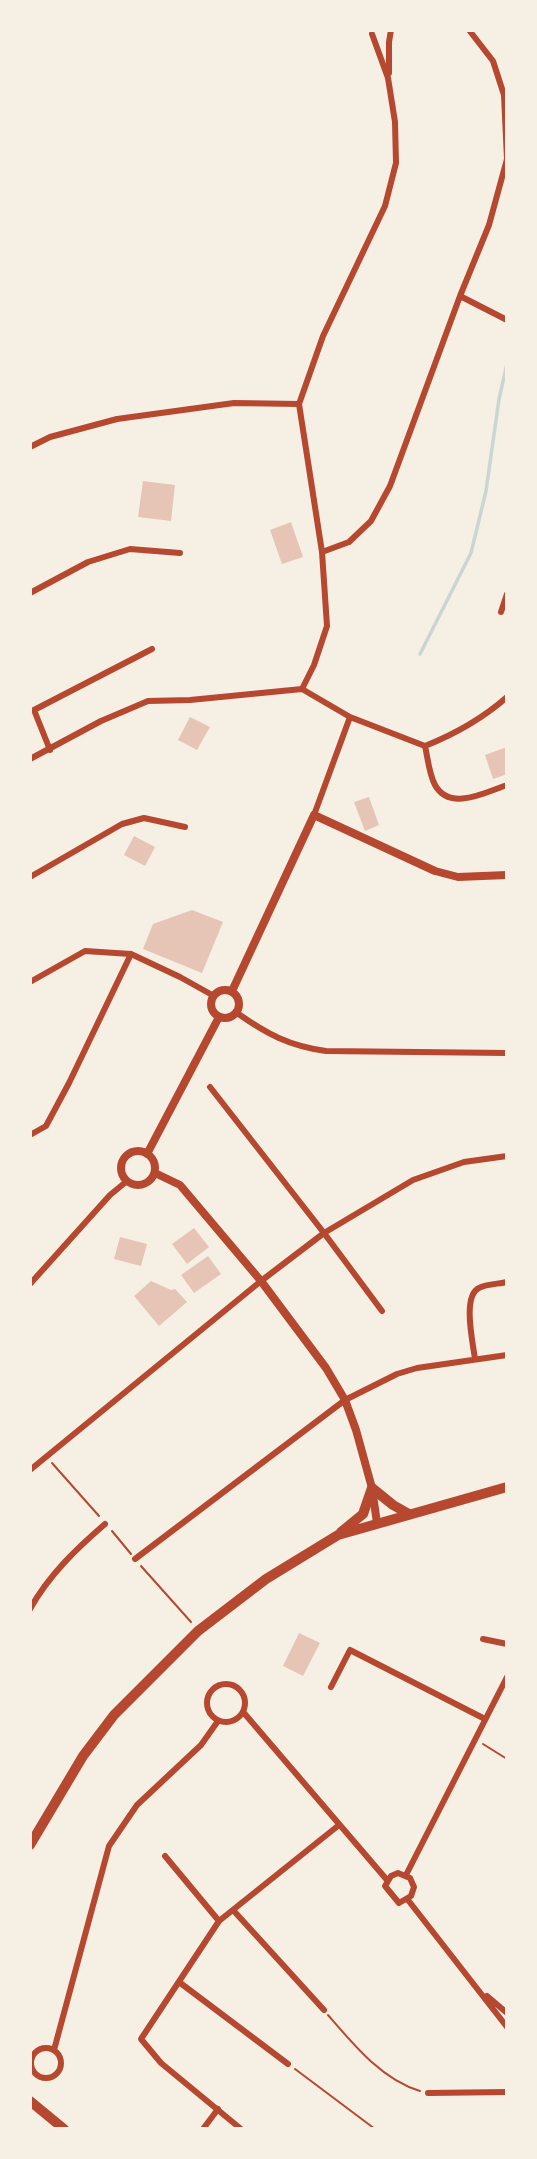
<!DOCTYPE html>
<style>
body{margin:0}
#map{position:relative;width:537px;height:2159px;overflow:hidden;background:#f6efe4;font-family:"Roboto Condensed",sans-serif}
canvas{display:block}
.frame{position:absolute;inset:0;border:32px solid #f6efe4;pointer-events:none}
</style>
<div id="map">
<canvas width="537" height="2159"></canvas>
<div class="frame"></div>
</div>
<script>
const ctx = document.querySelector('canvas').getContext('2d');
ctx.lineJoin = 'round';
function stroke(path, color, width, dash) {
  ctx.strokeStyle = color;
  ctx.lineWidth = width;
  ctx.lineCap = dash ? 'butt' : 'round';
  ctx.setLineDash(dash || []);
  ctx.stroke(path);
}
function fill(path, color) {
  ctx.fillStyle = color;
  ctx.fill(path, 'evenodd');
}
stroke(new Path2D(`
 M420,654L471,553L486,491L499,399L507,364`), '#c9d6d2', 3.5);
fill(new Path2D(`
 M143,481L175,485L171,521L138,517Z
 M291,522L303,557L282,564L270,530Z
 M190,717L210,727L197,750L178,740Z
 M507,747V774L493,779L485,755Z
 M369,797L379,825L365,831L354,802Z
 M134,836L155,847L145,866L124,855Z
 M192,910L223,922L202,973L143,949L153,924Z
 M194,1228L209,1247L187,1264L172,1244Z
 M120,1237L147,1244L141,1266L114,1259Z
 M208,1256L221,1274L194,1293L181,1275Z
 M151,1281L171,1290L175,1289L187,1302L159,1326L134,1296Z
 M299,1633L320,1643L303,1676L283,1666Z`), '#e6c5b7');
stroke(new Path2D(`
 M52,1463L99,1516
 M112,1531L131,1554
 M141,1566L191,1622
 M483,1744L507,1759
 M328,2015C353,2044 382,2080 420,2091
 M295,2069L375,2129`), '#b5482f', 2);
stroke(new Path2D(`
 M389,73V42L391,30
 M460,296L507,320
 M30,447L50,437L117,419L234,403L299,404
 M322,552L349,542L371,521L390,486L460,296L489,225L507,159L504,95L493,61L469,30
 M30,593L88,562L130,549L180,553
 M501,612L507,594
 M302,689L314,665L327,626L322,552L299,404L323,336L385,206L396,163L395,122L388,78L372,34
 M302,689L350,717L425,746C455,734 482,719 507,697
 M425,746C428,759 429,774 435,785C450,812 486,792 507,785
 M50,750L34,710L152,649
 M30,759L101,721L148,701L190,700L302,689
 M314,815L350,717
 M30,877L122,824L144,818L185,827
 M30,982L85,951L131,954L180,977L214,996
 M237,1013C267,1034 289,1046 326,1051L507,1053
 M210,1087L324,1233L382,1311
 M30,1135L46,1126L69,1083L131,954
 M30,1284L110,1195L127,1181
 M475,1359C473,1343 462,1296 479,1288C486,1284 499,1284 507,1282
 M30,1470L261,1281L324,1233L413,1180L464,1162L507,1156
 M135,1559L345,1400L397,1374L417,1368L507,1355
 M30,1609C49,1575 76,1549 105,1524
 M483,1639L507,1644
 M207 1703a19 19 0 1 1 38 0a19 19 0 1 1-38 0Z
 M331,1687L350,1650L485,1719
 M244,1713L387,1880
 M165,1856L219,1921
 M398,1873L410,1878L414,1887L411,1896L399,1903L385,1886L391,1876Z
 M406,1875L507,1677
 M408,1900L507,2027
 M233,1910L324,2010
 M179,1982L288,2064
 M487,1996L507,2013
 M31 2063a15 15 0 1 1 30 0a15 15 0 1 1-30 0Z
 M54,2050L109,1846L137,1805L201,1745L218,1721
 M428,2093L507,2092
 M203,2129L218,2109
 M241,2129L161,2063L141,2039L219,1921L339,1825`), '#b5482f', 6);
stroke(new Path2D(`
 M211 1004a14 14 0 1 1 28 0a14 14 0 1 1-28 0Z
 M232,991L314,815L435,871L458,877L507,875
 M121 1168a17 17 0 1 1 34 0a17 17 0 1 1-34 0Z
 M147,1154L219,1017
 M155,1173L180,1185L261,1281L326,1368L345,1400L356,1430L372,1488L377,1523`), '#b5482f', 8);
stroke(new Path2D(`
 M341,1532L363,1514L372,1488L393,1505L409,1514
 M30,1845L83,1756L114,1715L198,1631L266,1579L338,1535L507,1487
 M30,2101L64,2129`), '#b5482f', 10);
</script>
